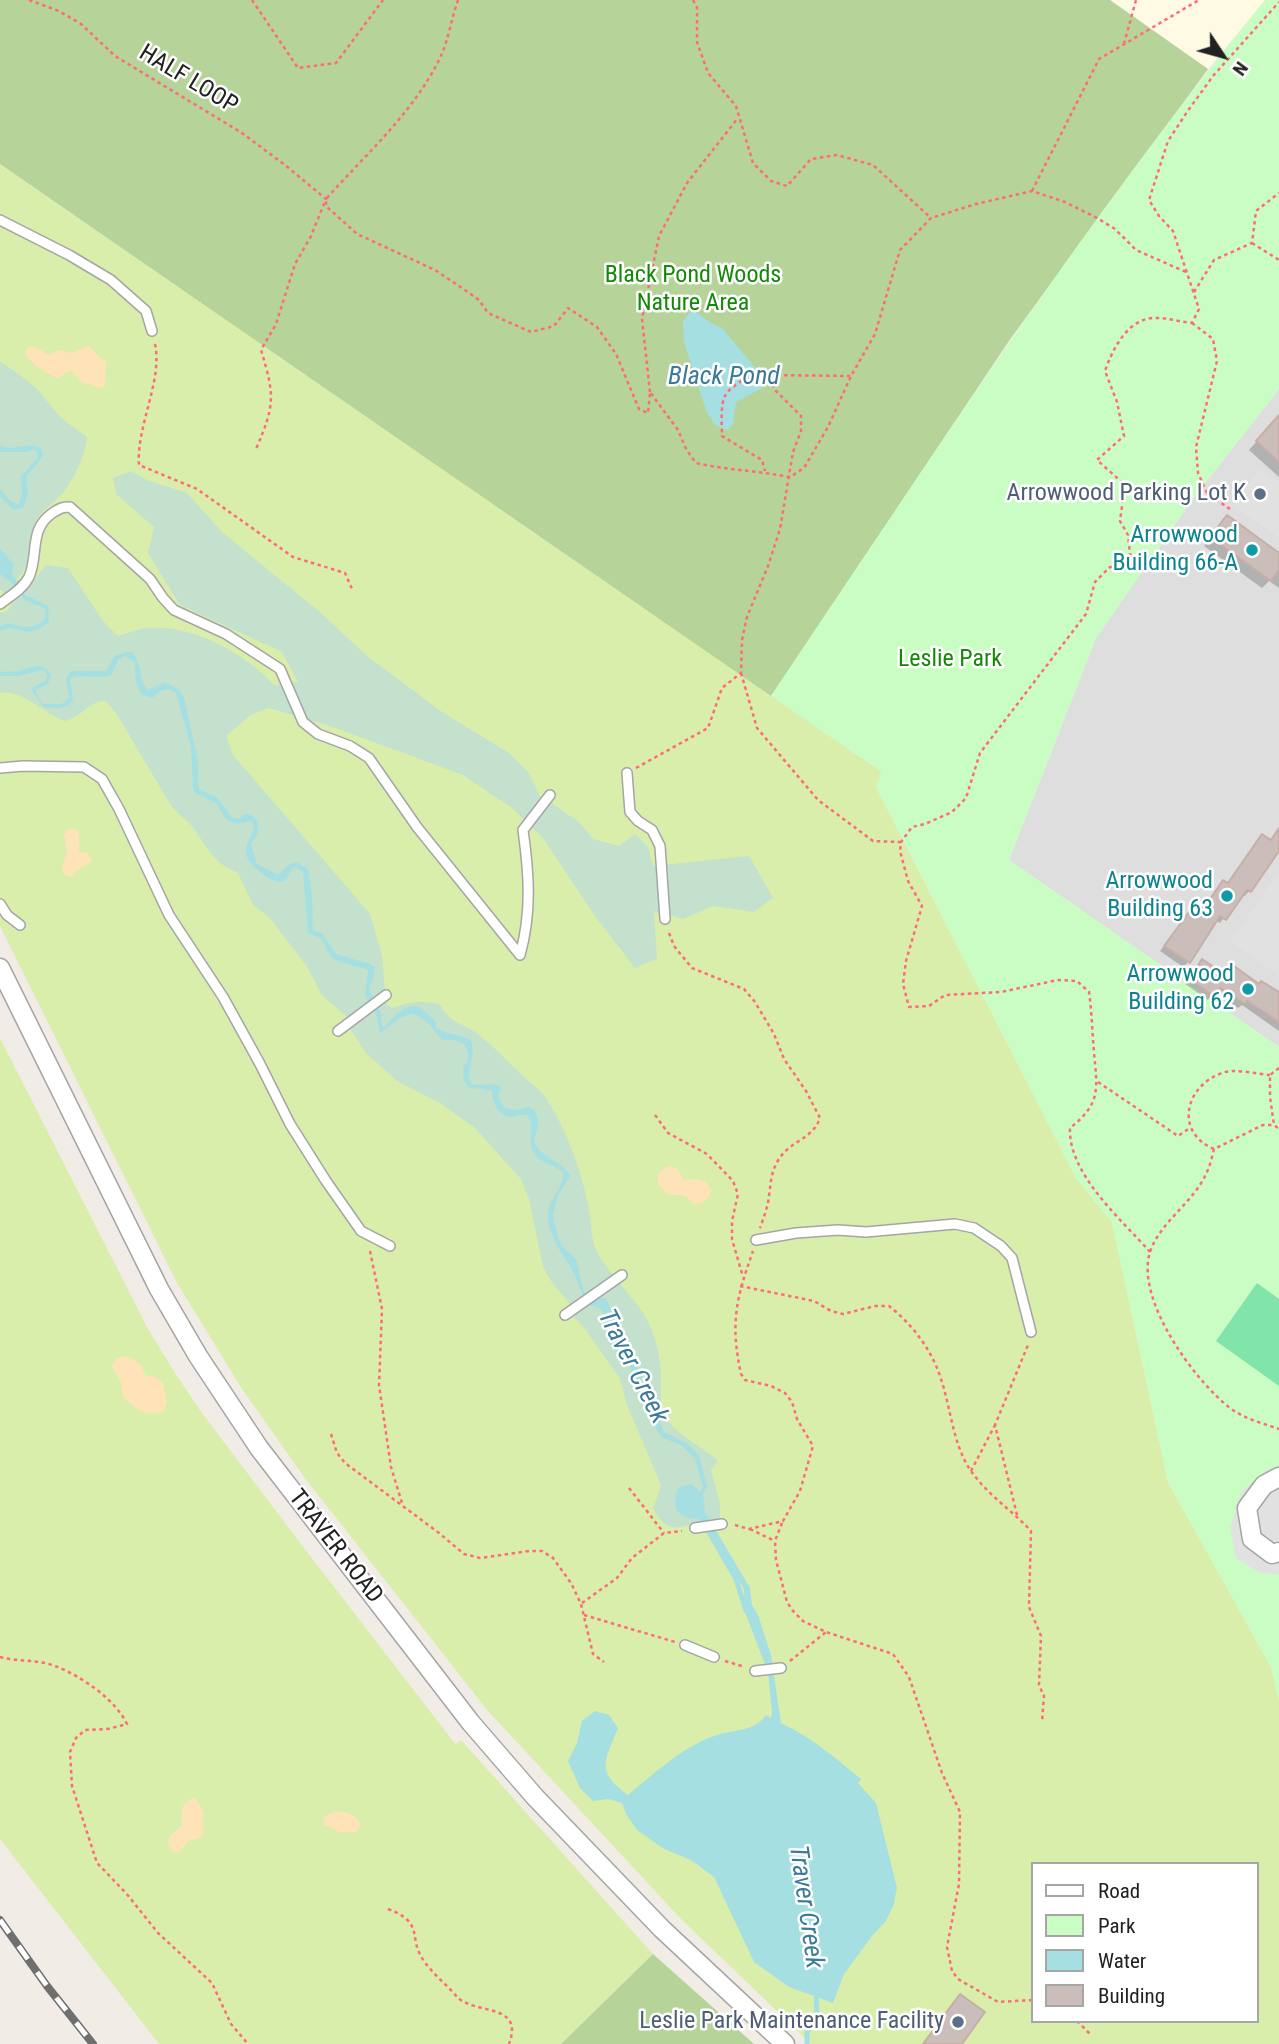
<!DOCTYPE html>
<style>
body{margin:0}
#map{position:relative;width:1279px;height:2044px;overflow:hidden;background:#f2ece7;font-family:"Roboto Condensed",sans-serif}
canvas{display:block}
.legend{position:absolute;left:1031px;top:1862px;width:228px;height:161px;box-sizing:border-box;background:#fff;border:2px solid #a6a6a6;margin:0;padding:9px 12px;list-style:none;font-size:21px;color:#212121}
.legend li{display:flex;align-items:center;gap:14px;height:35px}
.legend b{width:35px;border:2px solid #a6a6a6}
.north{position:absolute;left:1188px;top:21px;width:70px;height:70px;-webkit-text-stroke:5px #fff;paint-order:stroke;rotate:126deg;font-size:19px;font-weight:700;line-height:28px;text-align:center;color:#212121}
.north::after{content:'';display:block;margin:auto;width:24px;height:32px;background:#212121;clip-path:polygon(50% 0,100% 100%,50% 72%,0 100%)}
</style>
<div id="map">
<canvas width="1279" height="2044"></canvas>
<ul class="legend">
<li><b style="height:9px;background:#fff"></b>Road</li>
<li><b style="height:19px;background:#cafdc3"></b>Park</li>
<li><b style="height:19px;background:#a6dfe1"></b>Water</li>
<li><b style="height:19px;background:#cabdba"></b>Building</li>
</ul>
<div class="north">N</div>
</div>
<script>
const ctx = document.querySelector('canvas').getContext('2d');
ctx.lineJoin = 'round';
function fill(path, color) {
  ctx.fillStyle = color;
  ctx.fill(path, 'evenodd');
}
function stroke(path, color, width, dash) {
  ctx.strokeStyle = color;
  ctx.lineWidth = width;
  ctx.lineCap = dash ? 'butt' : 'round';
  ctx.setLineDash(dash || []);
  ctx.stroke(path);
}
function label(font, color, halo, rows, align = 'center') {
  ctx.font = font + ' "Roboto Condensed",sans-serif';
  ctx.lineWidth = 5;
  ctx.setLineDash([]);
  ctx.textBaseline = 'middle';
  ctx.strokeStyle = halo;
  ctx.fillStyle = color;
  for (const [text, x, y, turn = 0] of rows) {
    ctx.save();
    ctx.translate(x, y);
    ctx.rotate((+turn || 0) * Math.PI / 180);
    ctx.textAlign = isNaN(turn) ? turn : align;
    if (halo) ctx.strokeText(text, 0, 0);
    ctx.fillText(text, 0, 0);
    ctx.restore();
  }
}
fill(new Path2D(`
 M1279,389V1047L1009,860L1096,638L1195,496Z`), '#dfdede');
fill(new Path2D(`
 M1110,0H1265L1208,69Z`), '#fffae3');
fill(new Path2D(`
 M0,164L882,772L876,787L1076,1178L1112,1222L1168,1482L1271,1667L1279,1700V2044H811L680,1918L488,1711L307,1481L242,1389L177,1283L0,926ZM1032,1864H1256V2021H1032Z
 M0,1038L147,1327L175,1373L202,1413L304,1548L453,1741L456,1744L461,1740L653,1954L561,2044H159L0,1839Z`), '#d9eeab');
fill(new Path2D(`
 M0,0H1110L1208,69L1011,338L771,696L0,164Z
 M653,1954L754,2044H561Z`), '#b6d39a');
fill(new Path2D(`
 M0,362L19,374L37,389L61,418L87,437C86,455 73,482 60,496C52,504 43,509 37,519C25,540 36,561 17,579L25,591L46,565L68,568L103,621L118,636C128,633 140,628 150,628C194,625 245,654 274,685L298,682L282,652L180,605L148,553L154,527L116,494L113,478L131,471L147,480L187,493L223,533L321,613L367,656L442,712L509,753L529,773L539,795L579,822L593,839L619,846L635,834L648,847L653,866L749,856L773,898L754,912L713,906L683,919L654,911L657,959L635,968L595,916L543,838L512,808L463,775L330,726L269,708L252,714L226,736L233,755L370,914L382,956L386,1003L392,1008C409,1002 421,1000 439,1004C453,1026 461,1021 479,1035C495,1047 507,1062 522,1075C531,1084 541,1090 548,1101C568,1134 582,1172 589,1210C591,1220 591,1231 593,1241C598,1265 635,1296 647,1320C656,1337 662,1362 661,1381C661,1399 659,1405 669,1422C676,1433 705,1449 718,1461L711,1470L720,1504V1519C708,1520 678,1531 668,1526C662,1523 657,1515 653,1509L661,1485L627,1405L620,1379L586,1330L574,1317L568,1301L553,1284L543,1267L529,1199L521,1179L475,1128L440,1103L397,1081L366,1053L351,1030L346,1016L322,995L306,965L269,917L253,905L238,873L221,864L212,855L192,826L172,807L116,713L106,701C89,700 81,718 65,721C45,714 22,689 0,693V613L7,611L12,604L0,589Z`), '#c3e1cd');
fill(new Path2D(`
 M33,346L49,355L60,350L72,353L88,346C95,350 97,358 106,361L105,386L98,388L90,384L82,383L72,371L66,372L59,378C49,376 31,363 25,354L27,348Z
 M73,828L79,832V852L87,853L92,859C88,868 78,866 74,875L69,877L64,874L62,868L67,851L64,835L68,829Z
 M668,1166L677,1168L684,1180C696,1179 707,1177 711,1191C710,1199 702,1204 694,1204L685,1196L667,1194L658,1184V1173Z
 M122,1356C138,1359 140,1363 146,1376H154L163,1383L167,1402L164,1411C145,1417 137,1410 123,1397L121,1382L112,1367L115,1360Z
 M196,1798L203,1812V1834L199,1838L188,1841L179,1852H173C162,1838 173,1834 182,1825C182,1813 179,1800 196,1798Z
 M340,1811C349,1813 359,1816 360,1826L356,1832H340L324,1825L323,1818L331,1813Z`), '#ffe3b8');
fill(new Path2D(`
 M1265,0H1279V389L1195,496L1096,638L1009,860L1279,1047V1700L1271,1667L1168,1482L1112,1222L1076,1178L876,787L882,772L771,696C930,460 1084,220 1265,0Z`), '#cafdc3');
fill(new Path2D(`
 M1257,1283L1279,1299V1386L1216,1341Z`), '#81e4ab');
fill(new Path2D(`
 M1260,469L1279,482V538L1233,505Z
 M1279,871V976L1230,942Z
 M1279,1466V1574L1260,1573L1236,1558L1230,1527L1242,1491L1269,1468Z`), '#e1e1e1');
fill(new Path2D(`
 M691,311C704,315 709,324 722,328L766,381L762,388L736,402L733,424L727,430L715,425L706,410L684,342L683,321Z
 M32,445L41,448L43,456L26,477L28,492L23,508L14,510L0,497V488L9,500L18,505L22,495L21,477L38,457L37,451L33,449L27,452H0V446L11,448Z
 M0,548L14,565L12,574L25,595L48,606L49,622C25,643 19,621 0,631V627L7,623C24,627 31,631 45,619L46,609L24,600L12,583L0,574Z
 M127,652H132C144,667 137,679 148,690L165,682L179,690L184,698L198,761V785L200,790L218,798L231,817L240,819L244,814H250L258,821V834L251,844L257,864L278,875L290,864L296,862L308,869C311,878 314,918 312,927L315,931L322,933L336,954L370,964L375,967L374,976L369,989L381,1014L382,1026L385,1027C392,1018 406,1003 418,1007C424,1009 431,1018 436,1022V1027C442,1033 461,1035 471,1040C477,1057 464,1070 472,1085L496,1084L501,1088L498,1096L504,1108L514,1110L529,1107C545,1118 536,1128 534,1142C542,1159 562,1160 571,1176L558,1195L553,1214L554,1221L559,1240L563,1247L576,1259L584,1292L592,1299L606,1298L613,1315L612,1331L620,1348L636,1361L641,1378L664,1432L686,1443L699,1455L707,1487L703,1494L705,1512L750,1588L752,1605L758,1615L771,1655L781,1723C815,1740 832,1755 861,1779L858,1783L876,1803L897,1888L893,1907L885,1922L872,1936L844,1974L833,2003L789,1987L754,1962L714,1877L691,1860L664,1849L637,1830L626,1814L622,1803L608,1799L593,1801L580,1788L568,1761L577,1743L582,1721L595,1711L609,1715L618,1728C605,1761 595,1771 628,1795C655,1773 683,1746 717,1735C735,1729 754,1732 766,1715L771,1718L772,1712L768,1672L745,1612L744,1590L739,1580L702,1519L688,1518L676,1510L675,1496L679,1487L691,1484L700,1492L703,1487L695,1459L681,1445L663,1438L656,1429L632,1379L630,1366L619,1357L608,1341L606,1334L605,1317L602,1310L596,1306H588C582,1296 580,1286 575,1276C566,1256 549,1240 548,1217C547,1200 564,1188 563,1172C555,1166 545,1163 538,1158C524,1146 536,1131 528,1115C521,1113 518,1117 511,1117C498,1117 492,1101 492,1091L478,1088L471,1089C463,1083 463,1076 463,1066L468,1061C470,1042 459,1039 442,1040L426,1021L413,1013L400,1018L380,1033L376,1014L365,995L368,970C357,965 337,964 331,956C327,952 326,945 323,941C318,936 313,936 308,932L303,872L295,867C290,870 289,877 285,880C274,888 248,864 246,854C245,842 251,838 254,828L252,821C248,821 245,823 241,823C227,826 222,812 216,803L195,793L193,789L191,747L176,693L169,689L160,691L152,698L141,694L136,681L134,662L125,656L118,660L111,675C97,680 83,673 70,679L73,700C65,711 55,708 43,707L31,689L46,680L47,675L43,670L18,676H0V672C6,671 13,672 19,671C32,667 43,661 51,675L48,684L35,690L42,704H62L69,697L66,679L71,671H106L114,656Z`), '#a6dfe1');
fill(new Path2D(`
 M1279,421V477L1249,450L1270,427Z
 M1227,517L1279,555V588L1269,581L1262,588L1204,546Z
 M1279,828V848L1249,891L1245,896L1241,894L1220,923L1215,920L1188,962L1183,967L1160,951L1193,907H1205L1270,842Z
 M1197,966L1226,978L1259,986L1279,995V1031L1242,1005L1238,1008L1215,992L1208,1000L1185,984Z`), '#0003');
stroke(new Path2D(`
 M698,1513L736,1579L746,1611
 M807,2044V2033L817,2017L816,1990`), '#a6dfe1', 5);
const building = new Path2D(`
 M1279,415V462L1256,441Z
 M1227,515L1279,553V570L1271,581L1210,537Z
 M1279,828V851L1251,892L1247,890L1226,920L1220,916L1190,963L1164,946L1198,900L1206,905L1223,880L1228,883L1262,834L1271,840Z
 M1202,959L1227,976L1234,966L1259,984L1261,981L1279,992V1022L1247,1001L1245,1004L1220,988L1214,996L1189,979Z
 M960,1994L985,2012L962,2044H923Z`);
fill(building, '#cabdba');
stroke(building, '#c5afa8', 2);
const service = new Path2D(`
 M0,220L69,255L111,280L146,311L152,331
 M0,604C10,596 23,589 29,577C39,555 28,528 54,512C60,508 63,507 70,507L150,579L163,598L174,610L226,634L280,669L303,722L318,734L350,746L369,758L417,827L520,955C532,912 529,873 523,830L550,795
 M0,768L23,766L84,767L102,779L119,809L169,915L223,997L260,1064L290,1124L326,1181L361,1231L390,1246
 M627,773L630,812L638,821L652,830L660,846L665,919
 M0,904L7,915L20,925
 M338,1031L386,995
 M756,1240L796,1233L838,1230L866,1232L955,1224L974,1228L1001,1246L1012,1258L1031,1332
 M565,1315L622,1275
 M695,1528L722,1524
 M685,1645L714,1657
 M755,1671L781,1668`);
const minor = new Path2D(`
 M0,968L159,1289L198,1356L259,1448L471,1723L535,1797L662,1929L785,2044
 M1279,1477L1264,1485L1247,1508L1252,1539L1272,1554L1279,1552`);
stroke(service, '#a5a5a5', 12);
stroke(minor, '#a5a5a5', 21);
stroke(new Path2D(`
 M29,0L59,11L81,24L115,56L242,133L285,165L326,199L311,236L295,264L276,324L261,350C275,396 275,405 256,449
 M252,0L298,68L336,63L383,0
 M458,0C451,20 448,43 438,62C411,115 365,155 326,199V206L357,234L435,270L459,286L479,300L488,313L531,332L554,326L568,308L597,327L616,354L639,409L648,413L650,392L678,430L686,449L696,463C727,470 759,471 790,477L804,468L828,427L851,376L875,334L900,250L931,218L976,204L1032,191L1065,202L1097,218L1115,229L1136,250L1186,272
 M693,0L697,7V42L708,73L736,106L753,163L771,181L787,186L811,159L837,155L873,165L931,218
 M1124,44L1136,0
 M1032,191L1099,59L1199,0
 M1252,243L1279,260
 M1194,292L1214,260L1252,243L1256,211L1279,193
 M1192,323L1213,339L1217,361L1196,447L1198,473L1207,493L1230,509
 M155,344C163,380 136,427 139,465L197,489L293,557L345,573L353,591
 M770,375L850,376
 M650,392L642,319L659,236L687,183L738,118
 M741,673L757,728L818,800L873,841L901,842
 M636,768L708,728L722,688L741,673L742,640L747,617L768,566L780,529L793,452L801,431V416L774,389L770,375C757,371 731,384 725,396C720,406 722,425 722,436L762,460L765,471
 M669,933L674,946L692,968L744,989L755,1002L774,1034L784,1059L806,1091L820,1118C813,1139 790,1141 779,1159C771,1171 771,1182 769,1196C768,1206 764,1217 760,1228
 M1279,1068L1270,1075V1097L1274,1125L1279,1129
 M1270,1075C1256,1074 1234,1068 1222,1073C1185,1086 1174,1132 1214,1149L1263,1125H1274
 M1098,1082L1178,1136L1190,1128
 M655,1115L668,1133L707,1154L733,1181L738,1194L732,1221V1239L743,1277
 M1214,1149C1212,1157 1210,1166 1206,1174C1193,1203 1160,1222 1150,1252C1135,1300 1195,1381 1230,1408C1245,1419 1262,1423 1279,1429
 M370,1251L382,1309L379,1385L391,1467L402,1503
 M1150,1252C1122,1220 1068,1174 1070,1128C1102,1103 1097,1088 1094,1052C1092,1032 1092,1012 1089,992L1077,981L1058,980L1001,992L945,995L929,1006L909,1007L903,984L906,961L922,906L908,881L900,851L901,842L912,827L925,824L952,812L966,798L980,753L1086,614L1095,582L1110,567L1131,566L1135,562L1130,554L1128,535L1120,521L1125,485L1097,460L1124,436L1117,402L1105,371C1113,348 1129,316 1158,318C1169,318 1180,322 1192,323L1199,309L1173,231L1159,216L1149,200L1168,141L1187,112L1213,76L1279,2
 M740,1286L814,1301L831,1311L843,1314L875,1306H889C912,1324 932,1350 941,1379C950,1406 952,1435 965,1461C980,1490 1010,1508 1031,1531L1029,1607L1041,1636L1039,1685L1044,1696L1042,1722
 M331,1434L337,1453L345,1463L439,1533L464,1554L480,1558L529,1551H542L553,1558L571,1583L581,1604L593,1654L604,1662
 M971,1471L995,1425
 M629,1488L664,1533
 M1017,1515L995,1425L1028,1345
 M782,1523L775,1541L776,1560L787,1602L793,1611L803,1621L826,1632L893,1654L909,1677L942,1773L960,1812L959,1884L947,1947L952,1971L958,1979L998,2002L1032,2000
 M735,1525L749,1529L783,1521L800,1491L813,1446L797,1419L792,1402L785,1393L771,1386L745,1380L741,1374C730,1323 736,1299 753,1251
 M750,1529L775,1541
 M582,1603L617,1578L632,1558L664,1533L682,1531
 M584,1615L675,1642
 M0,1657C17,1662 37,1659 55,1666C81,1676 115,1699 127,1724L108,1729L85,1730L76,1738L70,1752L72,1786L97,1863L126,1893L158,1933L212,1983L231,2024L248,2044
 M725,1661L742,1666
 M790,1661L826,1632
 M388,1909C426,1923 407,1938 424,1961C433,1974 447,1985 458,1998C478,2015 524,2003 509,2044
 M1077,2021L1091,2035`), '#ff6b78', 2.5, [3.5, 3.5]);
stroke(service, '#fff', 9);
stroke(minor, '#fff', 18);
const rail = new Path2D(`
 M0,1920L47,1986L93,2044`);
stroke(rail, '#6f6f6f', 8);
stroke(rail, '#fff', 5, [16]);
for (const [x, y, r, color] of [
 [1260,494,7,"#5c6f8a"],
 [1252,550,7,"#0f9aa8"],
 [1227,896,7,"#0f9aa8"],
 [1248,989,7,"#0f9aa8"],
 [958,2022,7,"#5c6f8a"]
]) {
  const dot = new Path2D();
  dot.arc(x, y, r, 0, 2 * Math.PI);
  ctx.fillStyle = color;
  ctx.fill(dot);
  stroke(dot, '#fff', 2.5);
}
label('24px', '#212121', '#fff', [
 ["HALF LOOP",188,80,31],
 ["TRAVER ROAD",335,1547,52]
]);
label('24px', '#148905', '#fff', [
 ["Black Pond Woods",693,276],
 ["Nature Area",693,304],
 ["Leslie Park",950,660]
]);
label('24px', '#4e5e75', '#fff', [
 ["Arrowwood Parking Lot K",1246,494],
 ["Leslie Park Maintenance Facility",944,2022]
], 'right');
label('24px', '#0d838f', '#fff', [
 ["Arrowwood",1238,536],
 ["Building 66-A",1238,564],
 ["Arrowwood",1213,882],
 ["Building 63",1213,910],
 ["Arrowwood",1234,975],
 ["Building 62",1234,1003]
], 'right');
label('italic 26px', '#3b7b97', '#fff', [
 ["Black Pond",724,377],
 ["Traver Creek",632,1367,63],
 ["Traver Creek",805,1907,82]
]);
</script>
